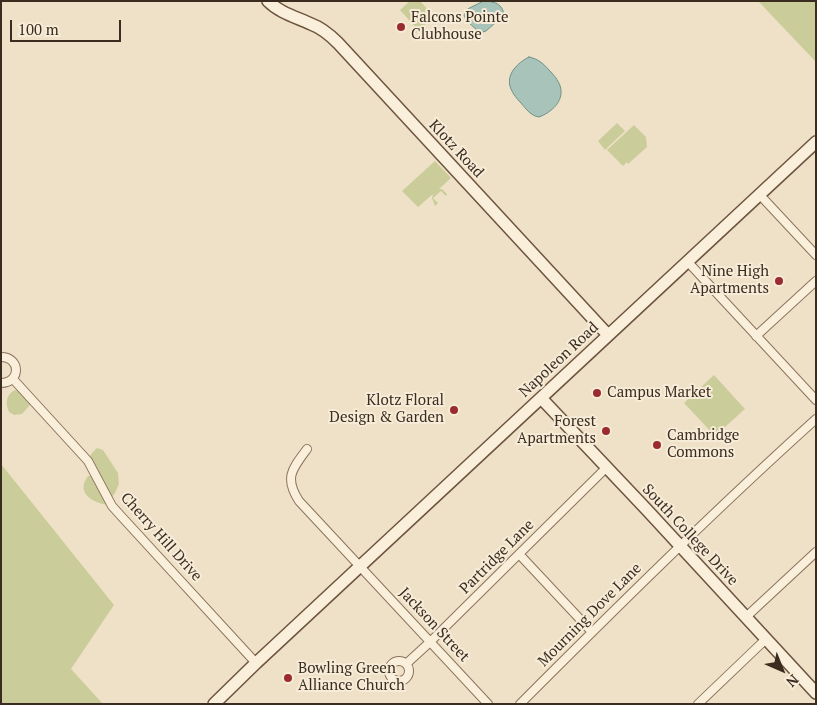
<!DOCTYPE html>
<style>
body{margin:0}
#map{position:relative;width:817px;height:705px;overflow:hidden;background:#efe1c7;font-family:"PT Serif",serif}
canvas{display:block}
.frame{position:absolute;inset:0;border:2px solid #3b2c20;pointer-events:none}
.north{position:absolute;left:757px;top:645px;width:50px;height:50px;-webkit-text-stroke:4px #f6ecd7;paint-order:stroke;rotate:136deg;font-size:14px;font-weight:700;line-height:20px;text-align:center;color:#3b2c20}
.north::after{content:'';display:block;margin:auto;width:18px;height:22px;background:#3b2c20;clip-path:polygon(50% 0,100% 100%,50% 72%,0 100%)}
.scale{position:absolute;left:10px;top:20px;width:111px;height:22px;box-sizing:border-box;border:2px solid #3b2c20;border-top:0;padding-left:6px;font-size:15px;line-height:18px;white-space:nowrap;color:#3b2c20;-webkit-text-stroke:4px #f6ecd7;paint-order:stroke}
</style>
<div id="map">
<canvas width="817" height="705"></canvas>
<div class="frame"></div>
<div class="north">N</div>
<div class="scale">100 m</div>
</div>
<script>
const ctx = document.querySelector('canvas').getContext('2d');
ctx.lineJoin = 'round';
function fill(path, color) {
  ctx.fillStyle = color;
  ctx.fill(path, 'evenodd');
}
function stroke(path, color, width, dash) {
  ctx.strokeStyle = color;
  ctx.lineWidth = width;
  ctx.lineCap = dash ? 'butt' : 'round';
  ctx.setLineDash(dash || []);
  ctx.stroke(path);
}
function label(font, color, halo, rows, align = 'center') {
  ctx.font = font + ' "PT Serif",serif';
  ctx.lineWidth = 4;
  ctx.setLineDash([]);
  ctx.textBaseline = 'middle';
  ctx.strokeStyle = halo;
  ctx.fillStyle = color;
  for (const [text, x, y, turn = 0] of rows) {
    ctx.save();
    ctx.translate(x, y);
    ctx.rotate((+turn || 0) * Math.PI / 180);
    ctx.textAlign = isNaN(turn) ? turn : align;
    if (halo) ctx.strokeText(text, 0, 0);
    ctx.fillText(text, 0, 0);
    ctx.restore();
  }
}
fill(new Path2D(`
 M410,1H420L433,15L432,18L416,33L415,32L418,30L400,10Z
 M758,1H816V62Z
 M617,123L625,131L605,150L598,141Z
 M634,125L646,137L647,147L628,164L627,162L623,166L607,150Z
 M435,161L451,178L439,189H442L447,194L446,196L441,191L433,198L438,203L435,206L432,198L433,194L418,207L402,191Z
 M714,375L745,409L715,436L684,403Z
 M15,390L19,391L30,403V405L22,414L14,415L9,412C5,404 6,394 15,390Z
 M97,448L103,450L118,473L119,484L115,493L112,497L90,460L91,454Z
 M1,464L114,605L71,669L103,704H1Z
 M88,476H92L108,505C93,503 75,493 88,476Z`), '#cacd9a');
const water = new Path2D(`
 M484,1C494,1 503,4 504,15L486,31L480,33L466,20L464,15L468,9Z
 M529,57C538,59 543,63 549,70C554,75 561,83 561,91C562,103 550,113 539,117C531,116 526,109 521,103C517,99 513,94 511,89C505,75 517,63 529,57Z`);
fill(water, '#a8c3ba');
stroke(water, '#6e9187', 1);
const street = new Path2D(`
 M759,194L816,255
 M687,261L816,400
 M756,336L816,281
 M1,357C21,357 21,383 1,383
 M13,379L88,461L112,506L121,516L256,663
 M307,449C292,469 284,478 299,501L488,704
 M519,554L592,632
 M746,617L816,552
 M389 671a10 10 0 1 1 20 0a10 10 0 1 1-20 0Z
 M406,664L430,642L607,467
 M520,704C617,607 714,511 816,419
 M698,704L766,639`);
const secondary = new Path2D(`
 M268,1C280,13 296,17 311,24C322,28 330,35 338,43L608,335
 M541,398L647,510L816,693
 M214,704L256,663L816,142`);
stroke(street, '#8b735c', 10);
stroke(secondary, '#6d543f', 14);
stroke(street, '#f9efdb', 8);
stroke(secondary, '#f9efdb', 11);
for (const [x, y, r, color] of [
 [401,27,5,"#9a2b31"],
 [779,281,5,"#9a2b31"],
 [597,393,5,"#9a2b31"],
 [454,410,5,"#9a2b31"],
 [606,431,5,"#9a2b31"],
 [657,445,5,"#9a2b31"],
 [288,678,5,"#9a2b31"]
]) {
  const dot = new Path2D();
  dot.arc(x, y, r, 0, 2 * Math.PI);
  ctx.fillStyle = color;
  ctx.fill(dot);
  stroke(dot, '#f6ecd7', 2);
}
label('15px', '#3b2c20', '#f6ecd7', [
 ["Falcons Pointe",411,18],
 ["Clubhouse",411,35],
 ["Nine High",769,272,"right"],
 ["Apartments",769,289,"right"],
 ["Campus Market",607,393],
 ["Klotz Floral",444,401,"right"],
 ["Design & Garden",444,418,"right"],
 ["Forest",596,422,"right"],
 ["Apartments",596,439,"right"],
 ["Cambridge",667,436],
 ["Commons",667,453],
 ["Bowling Green",298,669],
 ["Alliance Church",298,686]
], 'left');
label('15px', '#3b2c20', '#f6ecd7', [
 ["Klotz Road",456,149,47],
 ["Napoleon Road",559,360,-43],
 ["South College Drive",690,535,47],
 ["Cherry Hill Drive",161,537,48],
 ["Partridge Lane",497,557,-45],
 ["Mourning Dove Lane",590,615,-45],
 ["Jackson Street",434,625,47]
]);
</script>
